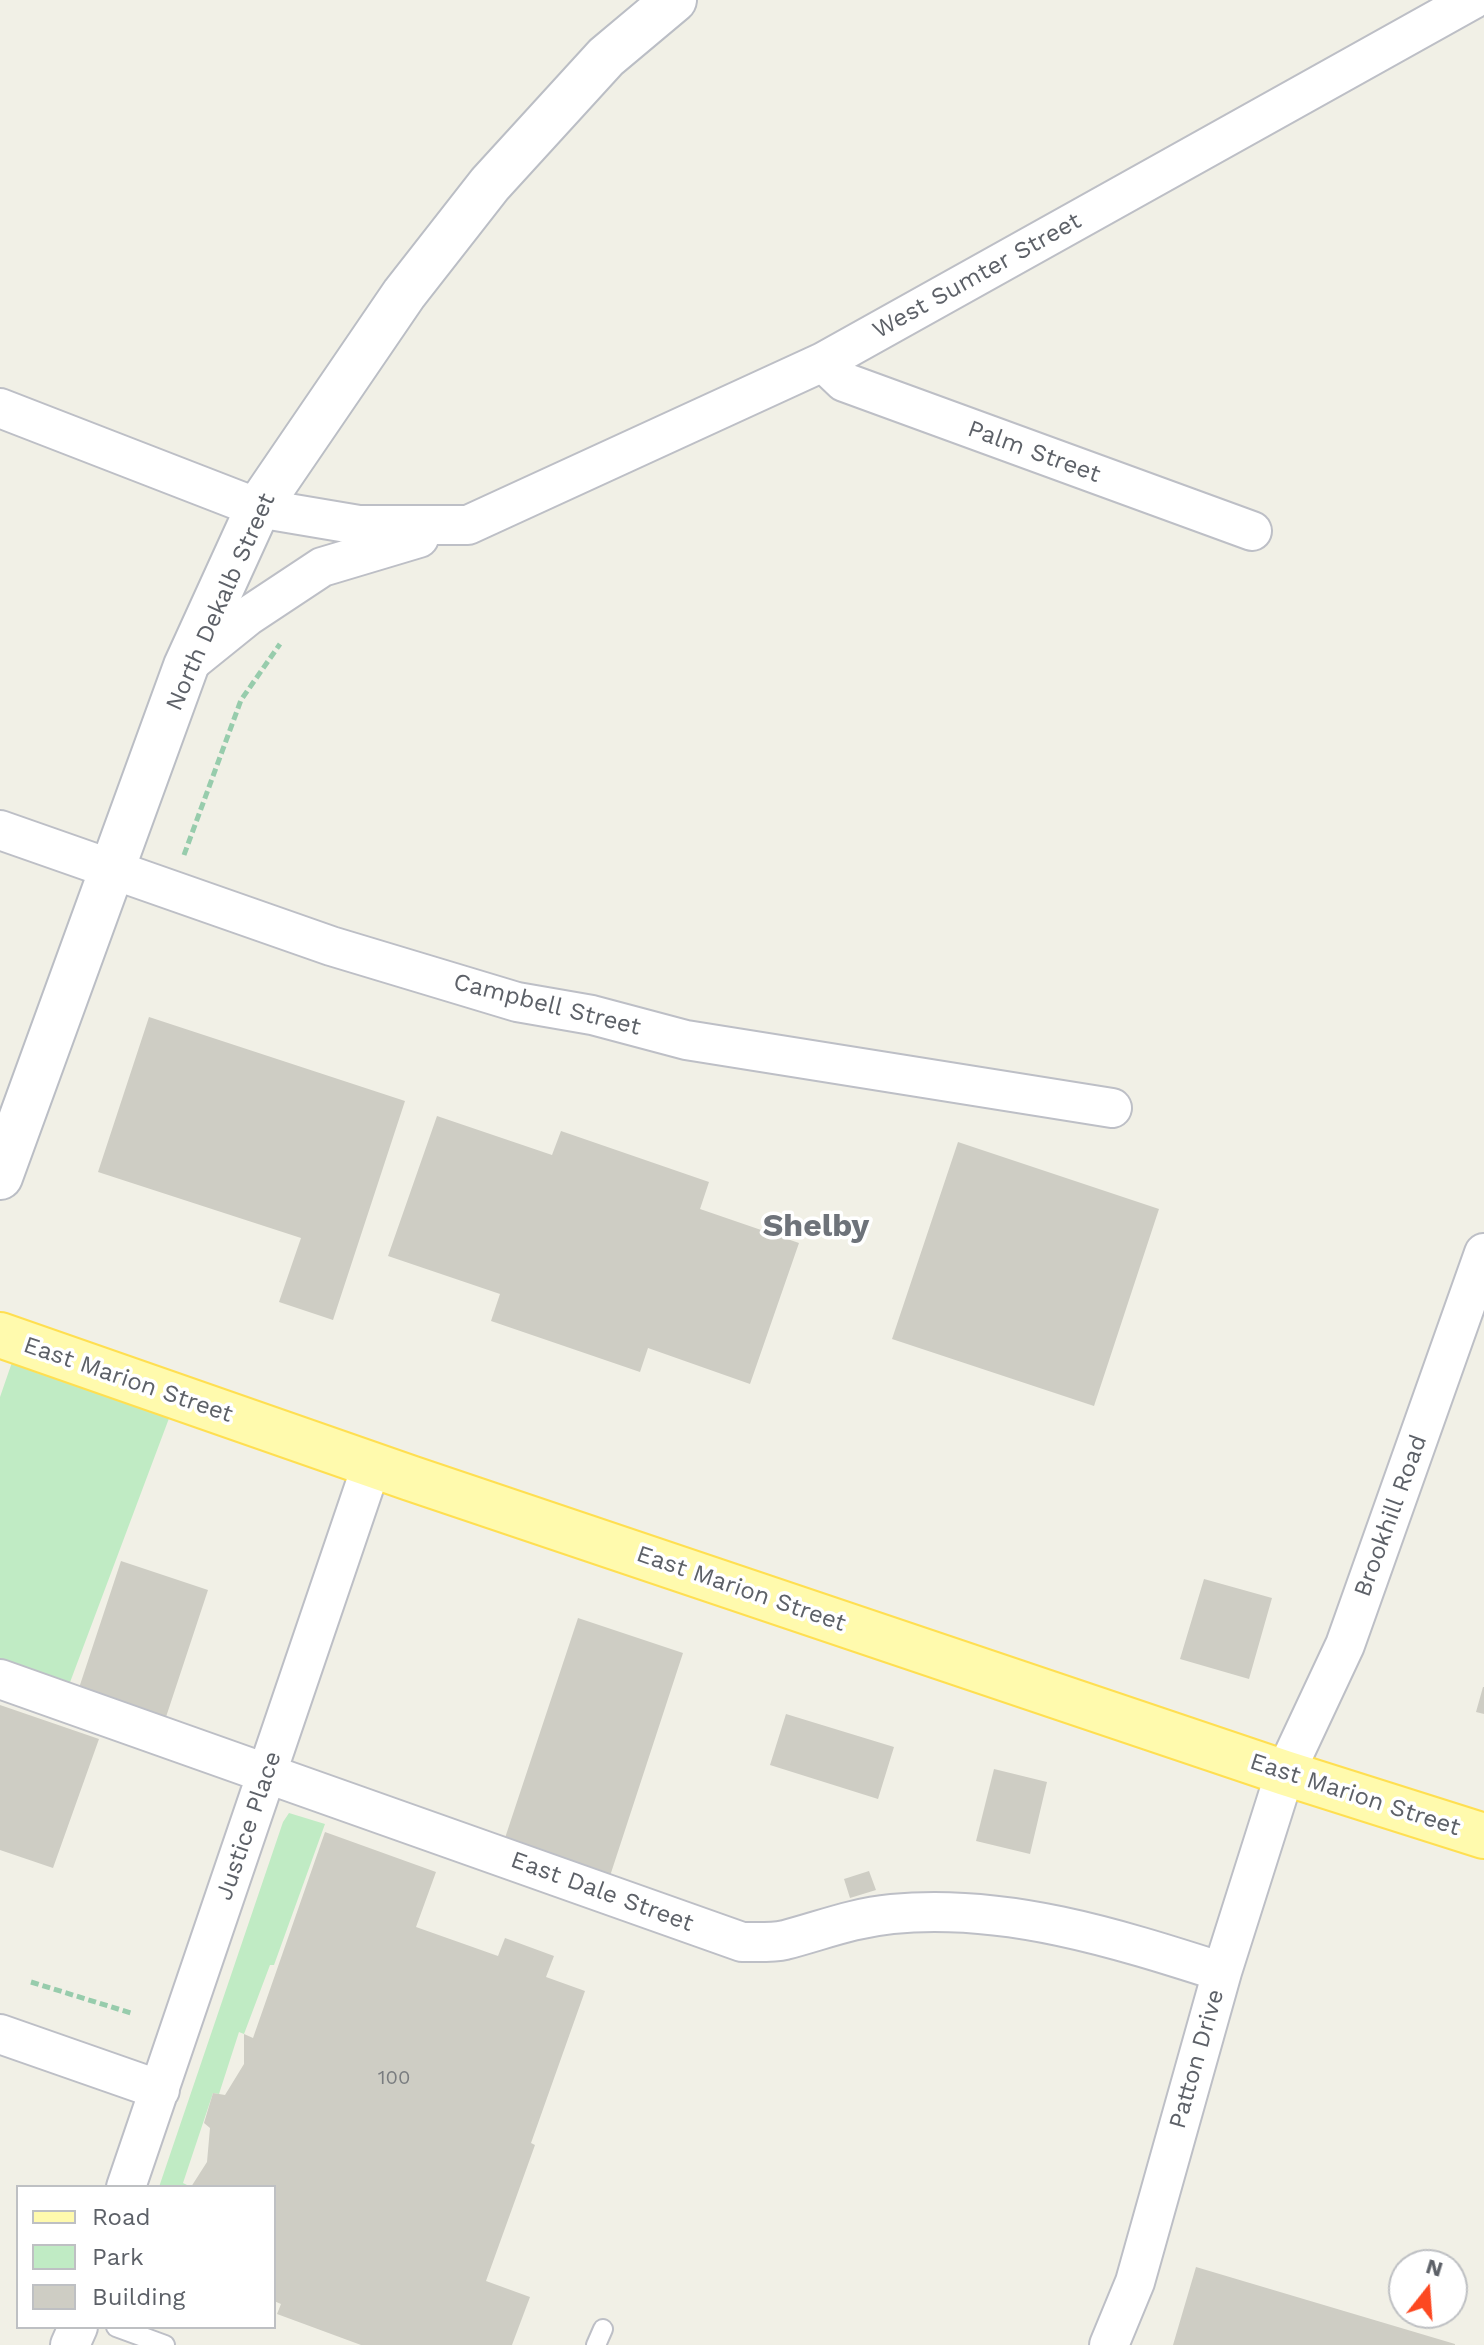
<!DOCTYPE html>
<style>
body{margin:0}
#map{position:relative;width:1484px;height:2345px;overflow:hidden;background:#f1f0e6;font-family:"Work Sans",sans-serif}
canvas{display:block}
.legend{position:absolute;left:16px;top:2185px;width:260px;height:144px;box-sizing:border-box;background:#fff;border:2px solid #bec0c3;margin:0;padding:10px 14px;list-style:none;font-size:24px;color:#5d6168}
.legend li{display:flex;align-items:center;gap:16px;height:40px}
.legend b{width:40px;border:2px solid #bec0c3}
.north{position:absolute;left:1388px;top:2249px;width:80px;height:80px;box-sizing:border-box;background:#fff;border:2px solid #bec0c3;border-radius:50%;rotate:17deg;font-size:22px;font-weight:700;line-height:32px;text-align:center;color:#5d6168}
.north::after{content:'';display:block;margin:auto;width:28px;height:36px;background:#fc4821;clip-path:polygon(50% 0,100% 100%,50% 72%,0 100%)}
</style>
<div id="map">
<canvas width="1484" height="2345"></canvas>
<ul class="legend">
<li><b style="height:10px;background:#fffaad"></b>Road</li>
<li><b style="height:22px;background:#c0ebc4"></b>Park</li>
<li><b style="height:22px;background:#cecdc4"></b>Building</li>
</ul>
<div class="north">N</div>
</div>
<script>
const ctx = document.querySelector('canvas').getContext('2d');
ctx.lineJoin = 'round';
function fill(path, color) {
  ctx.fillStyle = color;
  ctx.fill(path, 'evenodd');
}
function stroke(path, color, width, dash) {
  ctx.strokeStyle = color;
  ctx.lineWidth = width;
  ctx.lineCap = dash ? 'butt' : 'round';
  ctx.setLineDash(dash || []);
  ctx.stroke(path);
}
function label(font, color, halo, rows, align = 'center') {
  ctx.font = font + ' "Work Sans",sans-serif';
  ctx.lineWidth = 7;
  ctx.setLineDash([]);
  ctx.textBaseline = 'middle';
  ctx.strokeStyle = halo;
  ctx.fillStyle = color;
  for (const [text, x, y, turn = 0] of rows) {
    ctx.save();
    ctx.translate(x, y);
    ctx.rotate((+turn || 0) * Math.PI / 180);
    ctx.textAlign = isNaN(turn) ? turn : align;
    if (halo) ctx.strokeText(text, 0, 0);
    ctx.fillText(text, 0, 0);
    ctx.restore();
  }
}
fill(new Path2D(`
 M19,1342L177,1397L63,1701L0,1679V1397Z
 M289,1813L325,1824L274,1965H270L244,2034L239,2032L219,2094L213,2093L183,2183L191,2187H159L283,1822Z`), '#c0ebc4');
fill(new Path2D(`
 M149,1017L405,1101L333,1320L279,1302L301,1238L98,1172Z
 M437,1116L552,1155L561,1131L709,1182L700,1209L799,1243L750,1384L648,1348L640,1372L491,1321L500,1294L388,1256Z
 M958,1142L1159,1209L1094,1406L892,1339Z
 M121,1561L208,1590L164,1723L77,1694Z
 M1204,1579L1272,1598L1249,1679L1180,1659Z
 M578,1618L683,1653L609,1879L503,1844Z
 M1483,1687H1484V1714L1476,1712Z
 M0,1705L99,1739L53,1868L0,1850Z
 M786,1714L894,1747L878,1799L770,1765Z
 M994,1769L1047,1782L1030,1854L976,1841Z
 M325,1832L436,1872L416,1927L498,1956L505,1938L554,1956L546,1977L585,1991L531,2143L535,2145L486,2281L530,2297L512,2345H361L277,2314L281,2304L274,2301V2187H191L207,2162L210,2128L204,2123L213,2093L225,2095L244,2064V2034L253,2038Z
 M869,1871L876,1890L850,1898L844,1879Z
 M1196,2267L1455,2344V2345H1173Z`), '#cecdc4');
const service = new Path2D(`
 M116,2327L165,2345
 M596,2345L603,2329`);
const minor = new Path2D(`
 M823,362L844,382L1252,531
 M0,408L258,508L359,525H468L823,362L1472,0
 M186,666L248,616L322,567L419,538
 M0,830L331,946L517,1002L592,1015L686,1040L1112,1108
 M0,1679L742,1942C756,1942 772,1943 785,1940C823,1930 852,1918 892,1914C1005,1903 1116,1938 1222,1972
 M0,2034L160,2090
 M126,2187L372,1464
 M70,2345L78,2327
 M1109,2345L1135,2282L1222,1972L1285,1773L1345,1645L1484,1253`);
const secondary = new Path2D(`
 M0,1177L186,666L258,508L404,294L490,184L606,57L674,0`);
const primary = new Path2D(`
 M0,1335L410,1478L1285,1773L1484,1836`);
stroke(service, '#bdbfc6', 22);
stroke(minor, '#bdbfc6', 42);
stroke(secondary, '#bbbec5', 48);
stroke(primary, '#ffdf51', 48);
stroke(new Path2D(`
 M184,855L241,700L280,644
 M31,1982L131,2013`), '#97ccac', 5, [8, 4]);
stroke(service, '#fff', 18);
stroke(minor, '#fff', 38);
stroke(secondary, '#fff', 44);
stroke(primary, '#fffaad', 44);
label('20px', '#797c7f', null, [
 ["100",394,2078]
]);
label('24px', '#5d6168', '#fff', [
 ["West Sumter Street",977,276,-29],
 ["Palm Street",1034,452,20],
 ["North Dekalb Street",221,602,-66],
 ["Campbell Street",547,1005,14],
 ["East Marion Street",128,1380,19],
 ["Brookhill Road",1391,1516,-70],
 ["East Marion Street",741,1589,19],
 ["East Marion Street",1355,1795,18],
 ["Justice Place",249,1826,-71],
 ["East Dale Street",602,1892,20],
 ["Patton Drive",1197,2059,-74]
]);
label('bold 32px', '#6e737a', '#fff', [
 ["Shelby",816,1227]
]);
</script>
